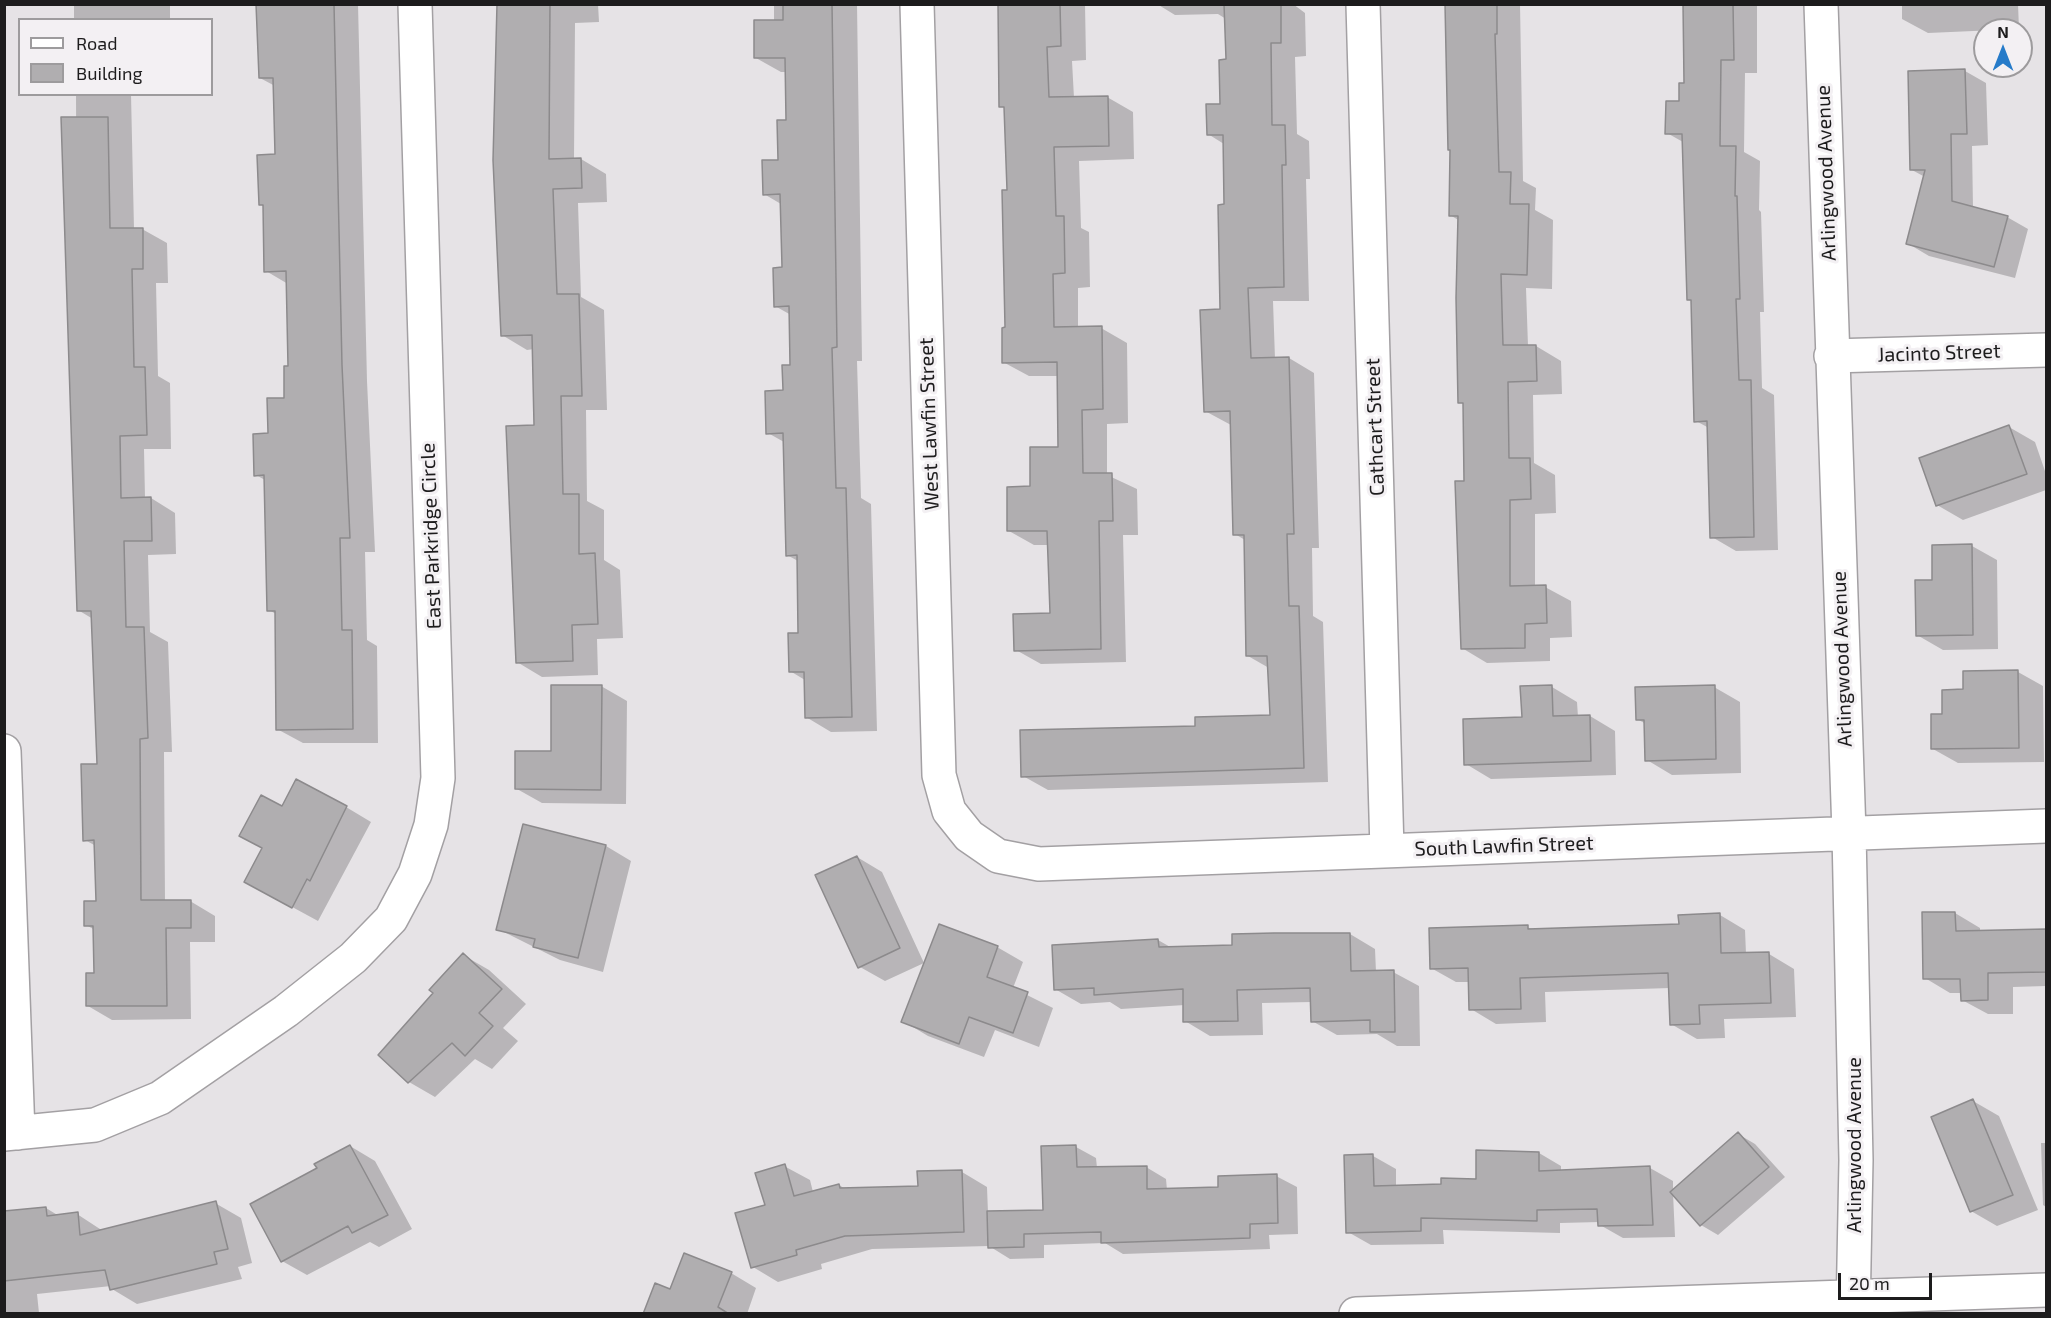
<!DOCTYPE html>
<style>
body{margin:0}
#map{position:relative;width:2051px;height:1318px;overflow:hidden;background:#e6e3e6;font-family:"Exo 2",sans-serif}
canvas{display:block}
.frame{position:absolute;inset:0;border:6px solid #1d1c1d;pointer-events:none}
.legend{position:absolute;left:18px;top:18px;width:195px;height:78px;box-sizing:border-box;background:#f3f0f3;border:2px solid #9d9b9d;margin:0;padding:8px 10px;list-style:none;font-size:18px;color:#1d1c1d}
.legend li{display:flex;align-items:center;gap:12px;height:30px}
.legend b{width:30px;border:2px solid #9d9b9d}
.north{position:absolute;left:1973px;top:18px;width:60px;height:60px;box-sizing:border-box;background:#f3f0f3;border:2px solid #9d9b9d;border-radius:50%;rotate:0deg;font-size:16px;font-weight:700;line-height:24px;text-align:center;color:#1d1c1d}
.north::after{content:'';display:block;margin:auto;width:21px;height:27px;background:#267bc9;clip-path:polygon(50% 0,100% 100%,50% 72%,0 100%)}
.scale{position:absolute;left:1838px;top:1273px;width:94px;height:27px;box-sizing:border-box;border:3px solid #1d1c1d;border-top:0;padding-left:8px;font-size:18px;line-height:21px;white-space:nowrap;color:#1d1c1d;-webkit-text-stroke:4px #f3f0f3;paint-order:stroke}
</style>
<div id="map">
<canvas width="2051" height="1318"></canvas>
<div class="frame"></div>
<ul class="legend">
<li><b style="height:8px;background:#fff"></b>Road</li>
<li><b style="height:16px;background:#b0aeb0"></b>Building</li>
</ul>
<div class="north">N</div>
<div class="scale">20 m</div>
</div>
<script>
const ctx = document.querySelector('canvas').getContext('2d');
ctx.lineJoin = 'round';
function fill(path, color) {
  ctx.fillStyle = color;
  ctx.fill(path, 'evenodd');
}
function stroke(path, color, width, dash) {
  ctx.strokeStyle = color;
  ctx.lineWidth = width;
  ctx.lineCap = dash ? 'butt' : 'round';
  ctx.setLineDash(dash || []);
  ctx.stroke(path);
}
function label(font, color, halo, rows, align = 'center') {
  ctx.font = font + ' "Exo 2",sans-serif';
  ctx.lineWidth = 6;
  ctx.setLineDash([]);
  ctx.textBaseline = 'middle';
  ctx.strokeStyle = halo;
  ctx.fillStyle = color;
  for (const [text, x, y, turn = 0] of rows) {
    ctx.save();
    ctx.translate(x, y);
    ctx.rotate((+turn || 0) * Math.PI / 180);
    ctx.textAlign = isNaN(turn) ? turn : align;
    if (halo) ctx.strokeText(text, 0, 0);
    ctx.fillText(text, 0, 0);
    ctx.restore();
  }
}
fill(new Path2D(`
 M74,4H170V20H74Z
 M258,4H358L367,381L375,552H365L367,640L377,646L378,743H303L277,729L276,614L269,610L265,480L256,475L270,435L286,399L290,368L288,284L266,271L265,207L260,204L277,156L275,86L260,78Z
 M498,4H598L599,22L575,23L574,159H581L606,174L607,202L578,203L581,297L604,310L607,410H586L587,501L604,510V560L620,570L623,638L597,639L598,675L542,677L517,662L536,427L534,349L527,350L502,335Z
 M774,4H857L862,361H857L861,498L871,504L877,731L831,732L806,717L805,680L790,671L799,634L798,561L787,555L784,442L768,433L792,367L791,315L775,306L784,269L781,204L764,194L779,162L787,121V72H781L756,58L774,22Z
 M998,4H1085L1086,60L1072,61L1074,98L1107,97L1133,112L1134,159L1079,161L1081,228L1089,232L1090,287L1078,288V328H1101L1127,343L1128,423L1107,424V475L1137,489L1138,535H1123L1126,662L1041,664L1016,650L1051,614L1049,545H1034L1009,531L1032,488L1059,449L1058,376H1029L1003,362L1007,329L1008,191L1006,109L1001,106Z
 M1157,4H1293L1305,13L1306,56L1295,57L1297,134L1309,141L1310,179H1306L1309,301H1273L1275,359L1289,358L1314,373L1319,548H1312L1313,616L1323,622L1328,782L1048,790L1023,776L1197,727L1272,716L1269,668L1248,656L1245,540L1235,534L1231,425L1205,411L1221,310L1225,206L1224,144L1208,134L1222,105L1227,61L1226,19L1218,14L1175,15Z
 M1446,4H1520L1523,181L1536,188L1535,210L1553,220L1552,289L1526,288L1528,346H1536L1561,361L1562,394L1533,395L1534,463L1555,475L1556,513L1535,514V587H1545L1571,601L1572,637L1550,638V661L1487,663L1462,648L1465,405L1460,402V221L1450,215L1452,151Z
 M1684,4H1757V73H1745L1744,152L1760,161L1759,210L1761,212L1764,312H1760L1762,388L1774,395L1778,550L1736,551L1712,537L1709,428L1696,421L1692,302L1688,299L1683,142L1667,133L1685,84Z
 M1902,4H2018L2019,29L1928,33L1902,19Z
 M1965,71L1986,83L1988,145L1972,146L1973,208L2007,217L2028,229L2015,278L1929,256L1907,243L1925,177L1912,170Z
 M76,94H131L134,229H142L167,243L168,283H156L158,376L170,383L171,449H144L145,498H151L175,513L176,554L148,555L150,632L168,642L172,752H164L165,902L190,901L215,916V942H190L191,1019L112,1020L88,1006L95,975V930L86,925L98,902L96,846L85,840L99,765L93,619L78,610Z
 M2009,427L2035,442L2046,474V490L1963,520L1937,505Z
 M1972,546L1997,560L1998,649L1943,650L1917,635L1934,581Z
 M2018,672L2043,686L2044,762L1958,763L1933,749L1944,715L1965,691Z
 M601,686L627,701L626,804L542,803L517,789L553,752Z
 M1552,687L1577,702L1578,717L1590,716L1615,731L1616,775L1491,779L1466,764L1523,718Z
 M1714,687L1740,702L1741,773L1672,775L1647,760L1646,724L1637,719Z
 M346,807L371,822L318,921L272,896L282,808Z
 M524,825L606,846L631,861L603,972L560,960L498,929Z
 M857,857L882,872L924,963L885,981L860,967Z
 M2045,909H2046V986L2013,987V1014H1988L1962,1000V993H1950L1925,978L1955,913L1980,928V932L2046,931Z
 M1720,915L1745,930L1746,954H1769L1794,969L1796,1017L1724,1019L1725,1038L1697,1039L1671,1024L1670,988L1545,992L1546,1022L1496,1024L1471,1009L1470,982H1456L1431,968L1527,927L1534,930L1680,926Z
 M1350,934L1375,949L1376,972H1393L1419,986L1420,1046H1397L1377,1034L1337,1035L1312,1021V1002L1262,1003L1263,1035L1210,1036L1185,1021V1005L1121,1009L1110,1002L1081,1004L1055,989L1158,940L1172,948L1233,946Z
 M997,947L1023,962L1013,988L1053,1008L1039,1047L995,1030L984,1057L928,1036L903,1021Z
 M463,955L489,970L526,1004L503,1028L518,1041L492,1069L475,1059L435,1097L409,1082L380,1055L435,993Z
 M1973,1101L1999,1116L2038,1210L1997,1226L1971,1211Z
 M1738,1134L1755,1144L1785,1177L1718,1235L1701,1225L1673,1193L1675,1237L1623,1238L1600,1225V1222L1560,1223V1233L1443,1230L1444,1244L1371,1245L1348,1232L1373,1156L1396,1169V1187L1443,1186L1477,1181L1539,1153L1561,1166V1171L1650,1168L1673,1181V1191Z
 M2041,1143H2046V1207L2043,1205Z
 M350,1146L375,1161L412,1229L379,1247L370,1242L307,1275L282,1261L319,1169Z
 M1076,1147L1096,1158L1097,1168L1146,1167L1166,1179L1167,1190L1220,1188L1276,1176L1297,1187L1298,1234L1269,1235L1270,1249L1123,1254L1105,1243L1044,1245V1258L1010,1259L989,1246L872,1249L821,1264L822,1269L778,1282L753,1267L766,1206L784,1166L810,1180L813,1192L839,1185L847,1190L919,1188L962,1172L987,1187L988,1213L1045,1211Z
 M215,1203L241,1218L252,1263L238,1267L242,1279L137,1304L112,1289L111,1286L37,1294L39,1313L4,1314V1213L46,1208L59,1216L77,1214L103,1231Z
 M731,1273L756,1288L747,1314H650L671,1291Z`), '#0003');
const building = new Path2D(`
 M256,4H334L342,365L350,538H340L342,630H352L353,729L276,730L275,611H267L264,475L254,476L253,434L268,433L267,398H284V366H288L286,271L264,272L263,205H259L257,155L275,154L273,78H259Z
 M497,4H550L549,159L581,158L582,188L553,189L557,294H579L582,396H561L563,494H579V554L595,553L598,624L572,625L573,661L516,663L506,426L534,425L532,335L501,336L493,160Z
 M783,4H832L837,347L832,348L836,488H846L852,717L805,718L804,672H789L788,633H798L797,555L786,556L783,433L766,434L765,391L783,390L782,365H790L789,306L774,307L773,268L782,267L780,194L763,195L762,160H778L777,120H786L785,58H754V20H783Z
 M998,4H1060L1061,46L1047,47L1049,97L1108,96L1109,146L1054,147L1056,216H1064L1065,273L1053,274L1054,327L1102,326L1103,409L1082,410L1083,473H1112L1113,521H1099L1101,649L1014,651L1013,614L1050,613L1047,531H1007V487L1030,486V447H1058L1057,362L1002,363V328L1005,327L1002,190H1007L1004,107H999Z
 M1224,4H1281V43H1271L1272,125H1285L1286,165H1282L1284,287L1248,288L1251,358L1289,357L1294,534H1287L1289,606H1299L1304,768L1021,777L1020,730L1195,726V717L1270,715L1267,656H1246L1244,535H1233L1230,411L1204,412L1200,310L1220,309L1218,205L1224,204L1223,135H1207L1206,104H1220L1219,60L1226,59Z
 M1445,4H1497V34H1495L1499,172H1511L1510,204H1529L1527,275L1501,274L1503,345H1536L1537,381L1508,382L1509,458H1530L1531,499L1510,500V586L1546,585L1547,623L1525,624V648L1461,649L1455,481H1464L1463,403H1458L1456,298L1458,216H1449L1450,150H1448Z
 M1683,4H1733L1734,60H1721L1720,146H1736L1735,196H1737L1740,299H1736L1739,380H1751L1754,537L1710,538L1707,421L1694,422L1691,300H1687L1682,134H1665L1666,101H1679V83H1684Z
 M1965,69L1967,134H1951L1952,201L2008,216L1994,267L1906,244L1925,170H1910L1908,71Z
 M61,117H108L110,228H143V269H132L134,367H145L147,435L120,436L121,498L151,497L152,541H124L126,627H144L148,738L140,739L141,900H191V928H166L167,1006H86V973H94L93,926H84V901H96L94,840L83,841L81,764H97L91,611H77Z
 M2009,425L2027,474L1936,506L1919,458Z
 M1972,544L1973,635L1916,636L1915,580H1932V545Z
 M2018,670L2019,748L1931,749V714H1942V690L1963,689V671Z
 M551,685H602L601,790L515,789V751H551Z
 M1552,685L1553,716L1590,715L1591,761L1464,765L1463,719L1522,717L1520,686Z
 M1715,685L1716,759L1645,761L1644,720H1636L1635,687Z
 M296,779L347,806L310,881L307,879L292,908L244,882L262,848L239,836L261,795L282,806Z
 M523,824L606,845L578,958L533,947L535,939L496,930Z
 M857,856L900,948L858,968L815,875Z
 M1922,912H1955L1956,931L2046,929V972L1988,973V1000L1961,1001L1960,979H1923Z
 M1720,913L1721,953L1769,952L1771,1003L1699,1005L1700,1024L1670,1025L1668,973L1520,978L1521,1009L1469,1010L1468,968L1430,969L1429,928L1528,925V929L1679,924L1678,915Z
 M939,924L998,946L987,977L1028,992L1013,1033L969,1017L959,1044L901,1022Z
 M1274,933H1350L1351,971L1394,970L1395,1032H1370V1020L1311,1022L1310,988L1237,990L1238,1021L1183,1022V989L1094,995V988L1054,990L1052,945L1158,939L1159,947L1232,945V934Z
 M463,953L502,989L479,1013L493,1026L465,1056L452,1043L408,1083L378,1055L433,993L429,990Z
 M1973,1099L2013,1195L1970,1212L1931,1117Z
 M1738,1132L1769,1167L1700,1226L1670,1192Z
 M350,1145L388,1215L352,1233L348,1226L281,1262L250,1204L317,1168L314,1164Z
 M1076,1145L1077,1167L1147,1166V1189L1218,1187V1176L1277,1174L1278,1223L1250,1224V1238L1101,1243V1232L1024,1234V1247L988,1248L987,1211L1043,1210L1041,1146Z
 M1476,1150L1539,1152V1171L1650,1166L1653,1225L1598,1226L1597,1209L1537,1210V1221L1421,1218V1231L1346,1233L1344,1155L1373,1154L1374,1186L1441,1184V1178L1476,1179Z
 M785,1164L794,1196L839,1184L840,1188L918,1186L917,1171L962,1170L964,1232L845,1236L796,1250L797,1255L751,1268L735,1213L765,1205L755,1173Z
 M216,1201L228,1249L214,1252L217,1264L110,1290L105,1270L4,1281V1211L46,1207L47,1216L78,1212L80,1235Z
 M684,1253L732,1272L718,1307L729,1314H643L655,1283L670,1289Z`);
fill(building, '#b0aeb0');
stroke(building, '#8c8a8c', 1.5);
const minor = new Path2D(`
 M917,4L939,775L949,811L969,836L998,856L1039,864L2046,826
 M1363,4L1387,850
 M1821,4L1849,833L1856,1160L1853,1314
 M1831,356L2046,350
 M4,751L18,1133
 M4,1134L95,1125L160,1098L286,1011L353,958L391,919L415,874L431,825L438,778L415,4
 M1356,1314L2046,1290`);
stroke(minor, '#a3a0a3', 36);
stroke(minor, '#fff', 33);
label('20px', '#1d1c1d', '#f3f0f3', [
 ["Arlingwood Avenue",1826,173,-92],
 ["Jacinto Street",1939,353,-2],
 ["West Lawfin Street",929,424,-92],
 ["Cathcart Street",1375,427,-92],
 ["East Parkridge Circle",431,536,-92],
 ["Arlingwood Avenue",1842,659,-92],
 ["South Lawfin Street",1504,846,-2],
 ["Arlingwood Avenue",1854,1145,-90]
]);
</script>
